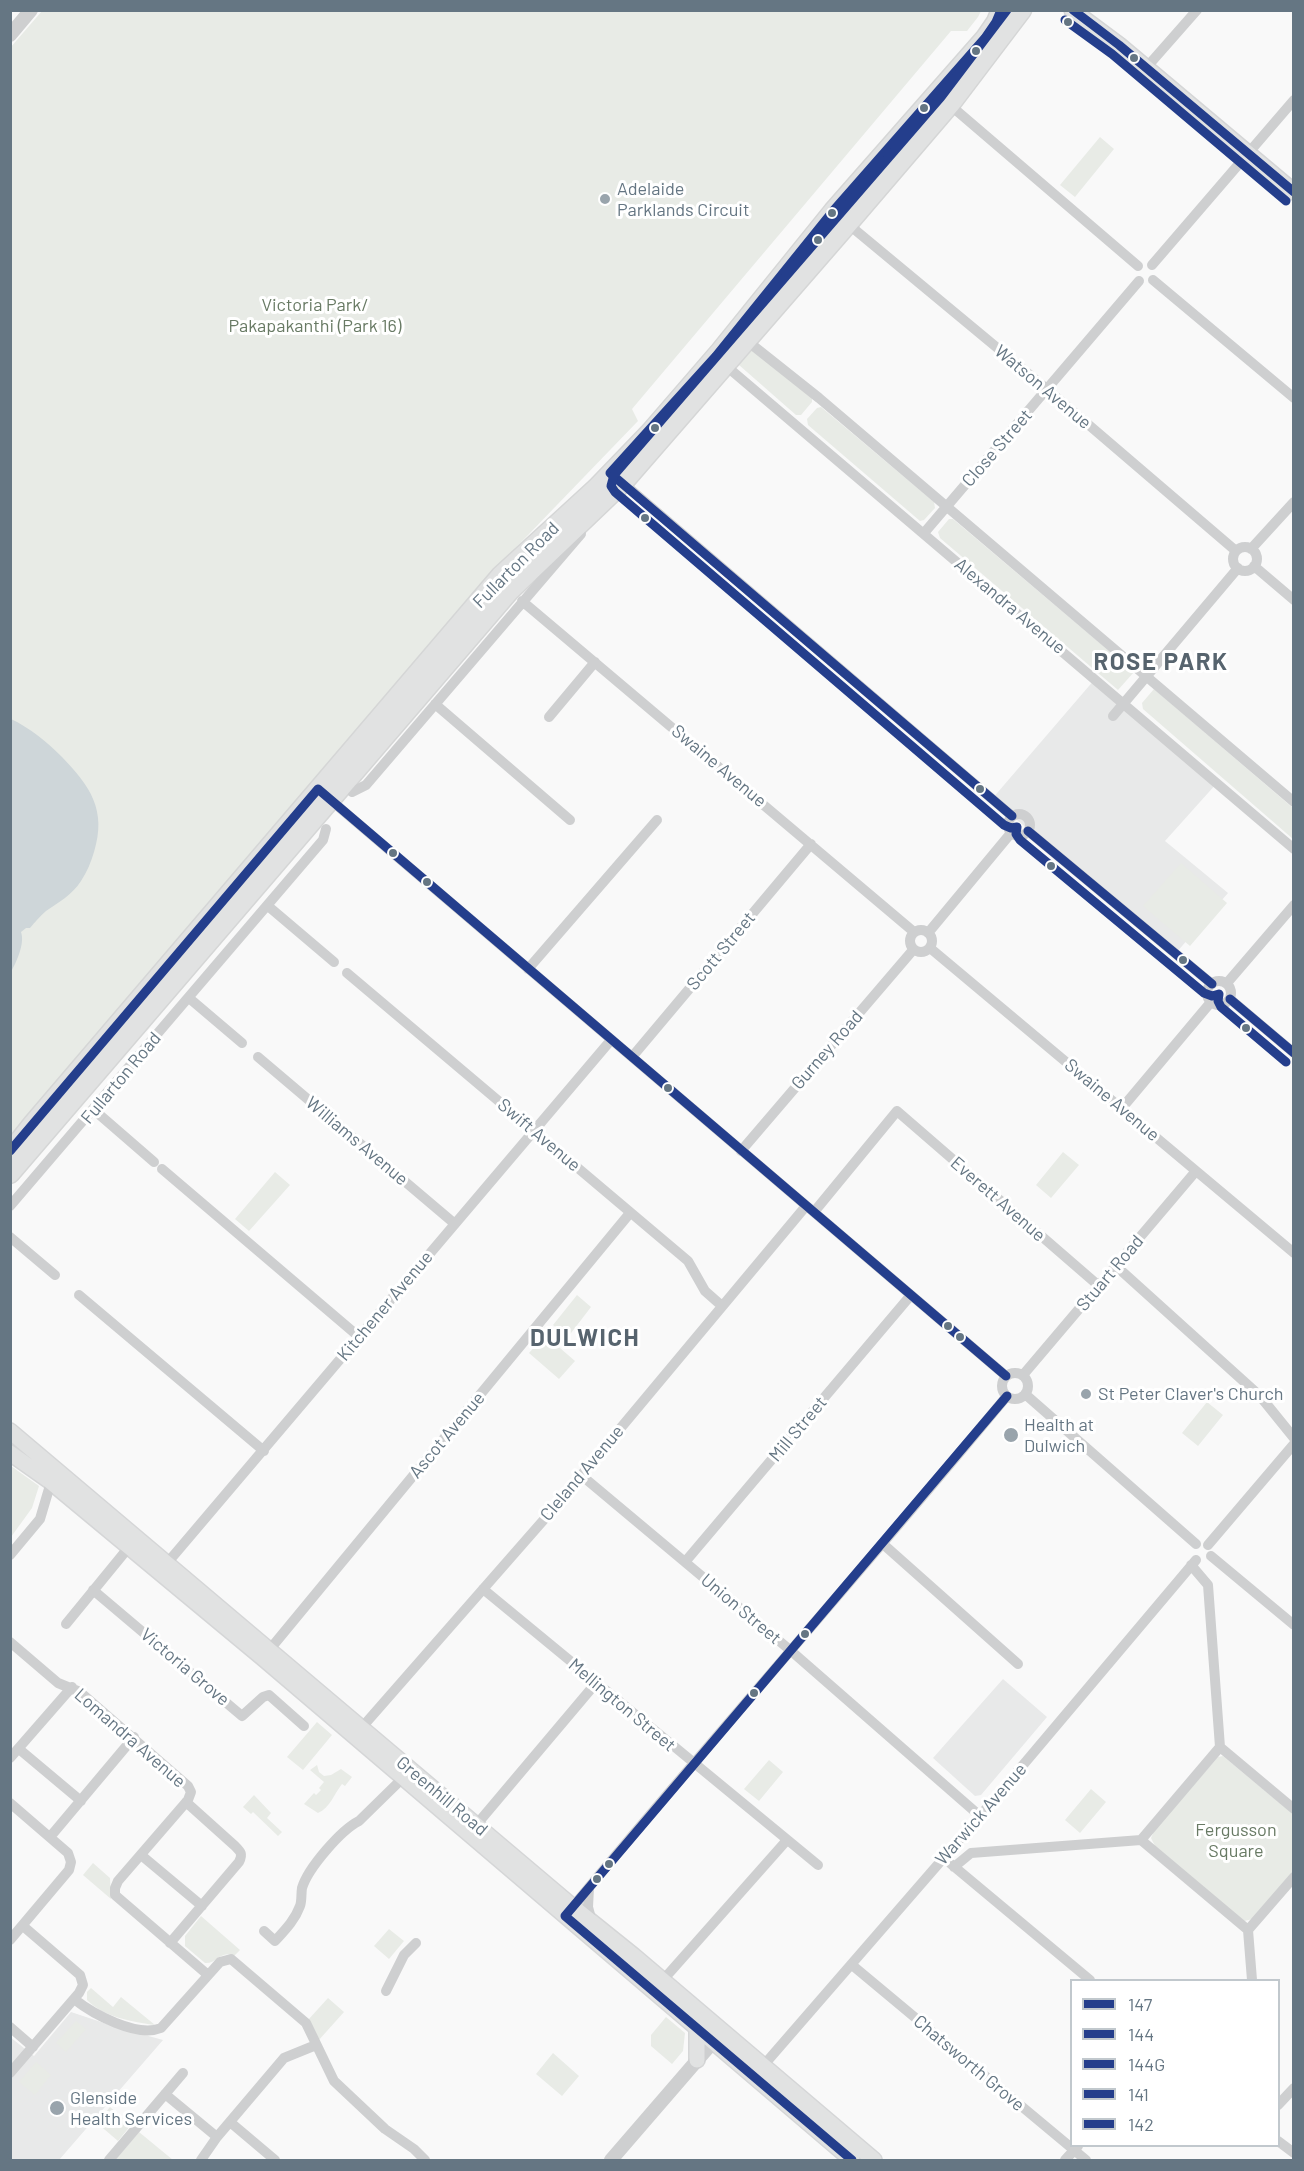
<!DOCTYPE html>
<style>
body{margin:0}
#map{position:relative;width:1304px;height:2171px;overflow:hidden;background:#f9f9f9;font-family:Barlow,sans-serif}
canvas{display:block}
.frame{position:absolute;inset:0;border:12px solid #657683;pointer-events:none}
.legend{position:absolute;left:1070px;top:1979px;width:210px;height:168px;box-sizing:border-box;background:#fff;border:2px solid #c1c8cd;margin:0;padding:8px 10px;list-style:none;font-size:18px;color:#657683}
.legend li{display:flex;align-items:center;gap:12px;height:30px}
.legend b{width:30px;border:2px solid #c1c8cd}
</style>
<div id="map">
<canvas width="1304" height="2171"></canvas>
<div class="frame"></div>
<ul class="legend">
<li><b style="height:8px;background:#243e8c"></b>147</li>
<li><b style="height:8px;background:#243e8c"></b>144</li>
<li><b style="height:8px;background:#243e8c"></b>144G</li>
<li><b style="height:8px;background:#243e8c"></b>141</li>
<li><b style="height:8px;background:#243e8c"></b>142</li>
</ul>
</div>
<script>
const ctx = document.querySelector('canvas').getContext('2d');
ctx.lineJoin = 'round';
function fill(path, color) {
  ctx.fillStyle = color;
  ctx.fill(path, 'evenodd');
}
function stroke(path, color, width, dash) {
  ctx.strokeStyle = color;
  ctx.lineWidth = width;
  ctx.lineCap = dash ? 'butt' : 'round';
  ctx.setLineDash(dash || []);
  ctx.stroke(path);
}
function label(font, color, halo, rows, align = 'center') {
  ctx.font = font + ' Barlow,sans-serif';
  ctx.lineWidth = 6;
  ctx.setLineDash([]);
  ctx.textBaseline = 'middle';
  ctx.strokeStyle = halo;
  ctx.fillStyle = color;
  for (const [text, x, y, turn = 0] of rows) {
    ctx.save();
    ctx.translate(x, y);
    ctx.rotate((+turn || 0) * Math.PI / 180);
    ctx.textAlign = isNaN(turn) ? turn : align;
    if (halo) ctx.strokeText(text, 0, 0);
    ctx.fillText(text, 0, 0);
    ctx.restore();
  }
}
fill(new Path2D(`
 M1095,679L1217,783L1165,841L1228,893L1176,953L992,799Z
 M1003,1679L1047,1717L981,1795L975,1796L933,1758Z
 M71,2012L116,2027L163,2040L59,2160H11L10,2037L34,2056Z`), '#e8e9e9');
fill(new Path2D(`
 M42,11H981L978,17L967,31H951L632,409L638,421L502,562L27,1119L11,1141L10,48Z
 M1100,137L1114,149L1075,197L1060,185Z
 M752,350L812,398V402L801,415H796L739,365Z
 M821,407L934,502L935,508L924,520L920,521L808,425L807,419L817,408Z
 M949,519H953L1134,672L1118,690L940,538L938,532Z
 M1154,689L1293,808V839L1143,709L1142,703Z
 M1181,863L1227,903L1190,946L1143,906Z
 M1063,1152L1079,1165L1051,1198L1036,1185Z
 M275,1172L290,1185L249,1231L235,1219Z
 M577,1295L591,1307L568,1337L553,1325Z
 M545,1335L575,1361L559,1379L529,1353Z
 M1207,1402L1223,1415L1198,1446L1182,1433Z
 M11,1466L39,1486L32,1508L11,1537Z
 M317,1722L332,1735L303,1770L287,1757Z
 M1223,1756L1293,1814V1872L1253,1919L1244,1921L1155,1846L1151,1838L1155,1829L1218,1757Z
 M769,1760L783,1772L759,1801L744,1789Z
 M317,1765L319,1772L324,1776L331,1775L341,1769L352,1777L345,1786L342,1784C334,1794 330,1808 318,1813L304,1804L314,1793L316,1795L321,1790L319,1788L324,1782L310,1770Z
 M1091,1789L1106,1802L1080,1833L1065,1820Z
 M254,1795L271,1813L267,1818L282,1832L278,1836L253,1812L251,1814L243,1807Z
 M93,1863L110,1878L111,1899L83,1875Z
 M201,1916L240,1950L234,1956C221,1949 217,1964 205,1963L185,1946V1936Z
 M389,1929L404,1941L389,1959L374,1946Z
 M91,1988L113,2007L121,1997L155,2025C133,2022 103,2017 87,2000V1992Z
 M328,1998L344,2012L318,2041L308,2020Z
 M666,2017L685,2033L683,2051L672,2064L651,2046V2035Z
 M76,2021L86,2029L66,2052L56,2043Z
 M553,2053L579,2076L562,2096L536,2074Z
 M36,2062L51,2075L35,2095L19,2082Z
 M110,2107L131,2125L118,2141L97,2123Z
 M139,2132L173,2160H115Z`), '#e8ebe6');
fill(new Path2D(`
 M11,719C30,728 47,742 62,757C90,786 107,810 94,852C91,862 87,872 81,881C72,895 59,902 46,911C40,916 35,922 30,928H26L21,932C25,943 17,961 11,972Z`), '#ced6d9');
const secondary = new Path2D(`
 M1072,10L1119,45L1294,192
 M10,1431L573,1907L634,1956L874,2160
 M10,1453L51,1482L263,1658L852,2160
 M697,2060V2030`);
const trunk = new Path2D(`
 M10,1152L33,1123L500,576L596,488L650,432L720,351L833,211L985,38L996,22L1001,10
 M10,1174L510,591L623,483L848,224L950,105L1022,10`);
stroke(secondary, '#d5d6d7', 18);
stroke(trunk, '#d5d6d6', 21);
stroke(new Path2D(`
 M1146,68L1197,10
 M950,105L1138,266
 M848,224L1048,390L1236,551
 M1152,265L1294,100
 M1153,280L1294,398
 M746,340L819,398L1294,802
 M725,365L1294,849
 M623,483L1012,816
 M924,533L1139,281
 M1233 559a12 12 0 1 1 24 0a12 12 0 1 1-24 0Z
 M1251,549L1294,502
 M1254,566L1294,600
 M522,601L914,932
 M435,704L570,820
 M1113,716L1238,568
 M549,717L595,662
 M352,792L366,785L581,534
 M327,797L1006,1376
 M1008 825a11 11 0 1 1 22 0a11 11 0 1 1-22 0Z
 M1028,831L1212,984
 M268,906L334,962
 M910 941a11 11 0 1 1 22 0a11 11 0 1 1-22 0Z
 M928,933L1011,833
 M930,948L1294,1253
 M528,969L657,820
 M347,973L688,1261L705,1291L722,1306
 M1207 993a12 12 0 1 1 24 0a12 12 0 1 1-24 0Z
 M1227,983L1294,905
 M189,998L242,1043
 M1230,999L1294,1053
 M258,1057L455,1224
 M632,1057L811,844
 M1122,1108L1211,1002
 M94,1110L154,1162
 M741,1151L913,950
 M162,1169L358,1336
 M10,1206L323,840L326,829
 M814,1212L897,1111L1099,1286
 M10,1237L55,1275
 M1116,1266L1260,1396L1294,1438
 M79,1295L264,1451
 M1002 1386a13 13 0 1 1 26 0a13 13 0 1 1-26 0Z
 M1023,1375L1196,1171
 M1025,1394L1196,1544
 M581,1475L790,1650L980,1816
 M883,1544L1018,1664
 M1208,1545L1294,1444
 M10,1555L40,1519L51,1482
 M1211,1556L1294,1625
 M685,1562L911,1295
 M1191,1565L1208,1585L1220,1747
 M163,1568L611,1040
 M483,1589L818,1865
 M93,1590L242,1716L263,1697L269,1695L304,1726
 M66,1624L129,1547
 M10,1642L58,1683L80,1692L188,1786L191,1792L188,1800L118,1881L115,1888V1895L208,1975
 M266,1654L630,1213
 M357,1733L548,1515L806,1206
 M19,1749L81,1801
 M10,1758L72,1687
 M10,1803L68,1853L71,1862L69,1870L10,1940
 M472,1830L596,1683
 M50,1837L134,1737
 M141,1855L202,1906
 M951,1864L1090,1980
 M954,1867L971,1853L1141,1840
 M589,1888L588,1907L592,1922
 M570,1910C713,1737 863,1570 1007,1396
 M1248,1930L1141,1840L1220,1747L1294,1809
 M1248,1930L1294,1877
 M1248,1930L1252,1980
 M264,1931L275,1941C285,1930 295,1920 300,1906C302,1901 301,1894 302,1888C308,1868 341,1830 359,1821L408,1773
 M170,1943L239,1862C243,1854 241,1852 235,1846L186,1802
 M852,1965L1086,2160
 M663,1980L787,1840
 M386,1991L404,1955L416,1943
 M74,1999C93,2014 137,2038 161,2028L220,1962L231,1959L306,2023L334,2081L385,2129L414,2149L425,2160
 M10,2027L33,2047
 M763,2066L980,1816L1196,1560
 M10,2073L79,1993L83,1985L80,1975L23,1926
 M165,2094L217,2137
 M1278,2105L1294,2088
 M230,2122L275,2160
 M1278,2141L1294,2153
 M109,2160L183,2073
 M201,2160L217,2137L284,2058L316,2045
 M1065,2160L1078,2146`), '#cecfd0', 10);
stroke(new Path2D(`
 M10,35L31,10
 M611,2160L719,2035`), '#cecfd0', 14);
stroke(secondary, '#e1e2e2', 15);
stroke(trunk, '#e1e2e2', 18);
stroke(new Path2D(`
 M10,1151L318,789L1006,1376
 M852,2160L565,1916L1007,1396`), '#243e8c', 9);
stroke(new Path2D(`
 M1001,10L996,22L985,38L833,211L716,356L610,473L1012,816
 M1028,831L1212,984
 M1230,999L1294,1053`), '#243e8c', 9);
stroke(new Path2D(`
 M1007,10L941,97L614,475L611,486L615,492L1004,825L1011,828L1017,827L1016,834L1020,840L1204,993L1212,996L1219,994L1218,1001L1221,1007L1286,1062`), '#243e8c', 9);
stroke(new Path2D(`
 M1073,10L1119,45L1294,192`), '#243e8c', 9);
stroke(new Path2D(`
 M1065,20L1112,54L1286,201`), '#243e8c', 9);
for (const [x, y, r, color] of [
 [1068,22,5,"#657683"],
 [976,51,5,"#657683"],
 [1134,58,5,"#657683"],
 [924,108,5,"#657683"],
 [605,199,6,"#99a4ac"],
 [832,213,5,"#657683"],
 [818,240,5,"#657683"],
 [655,428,5,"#657683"],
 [645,518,5,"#657683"],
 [980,789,5,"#657683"],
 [393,853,5,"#657683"],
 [1051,866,5,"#657683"],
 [427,882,5,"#657683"],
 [1183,960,5,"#657683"],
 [1246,1028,5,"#657683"],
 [668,1088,5,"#657683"],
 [948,1326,5,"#657683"],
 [960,1337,5,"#657683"],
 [1086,1394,6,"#99a4ac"],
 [1011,1435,8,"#99a4ac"],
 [805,1634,5,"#657683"],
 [754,1693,5,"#657683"],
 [609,1864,5,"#657683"],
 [597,1879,5,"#657683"],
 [57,2108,8,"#99a4ac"]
]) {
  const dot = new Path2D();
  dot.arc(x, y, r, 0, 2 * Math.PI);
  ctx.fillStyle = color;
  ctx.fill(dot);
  stroke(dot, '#fff', 2);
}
label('18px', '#657683', '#fff', [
 ["Adelaide",617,189],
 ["Parklands Circuit",617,210],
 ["St Peter Claver's Church",1098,1394],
 ["Health at",1024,1425],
 ["Dulwich",1024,1446],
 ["Glenside",70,2098],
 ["Health Services",70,2119]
], 'left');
label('18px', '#687a64', '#fff', [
 ["Victoria Park/",315,305],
 ["Pakapakanthi (Park 16)",315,326],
 ["Fergusson",1236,1830],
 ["Square",1236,1851]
]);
label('18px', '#657683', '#fff', [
 ["Watson Avenue",1043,387,40],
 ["Close Street",997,448,-49],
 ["Fullarton Road",516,565,-45],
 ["Alexandra Avenue",1010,606,40],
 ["Swaine Avenue",719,766,40],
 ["Scott Street",721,951,-50],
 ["Gurney Road",827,1050,-49],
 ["Fullarton Road",121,1078,-50],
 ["Swaine Avenue",1112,1100,40],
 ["Swift Avenue",539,1135,40],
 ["Williams Avenue",357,1141,40],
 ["Everett Avenue",998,1199,41],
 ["Stuart Road",1110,1273,-50],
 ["Kitchener Avenue",385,1306,-50],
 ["Mill Street",798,1429,-50],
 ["Ascot Avenue",447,1435,-50],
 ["Cleland Avenue",582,1473,-50],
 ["Union Street",741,1609,40],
 ["Victoria Grove",185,1667,40],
 ["Mellington Street",622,1705,40],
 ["Lomandra Avenue",130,1738,41],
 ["Greenhill Road",442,1796,40],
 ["Warwick Avenue",981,1814,-49],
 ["Chatsworth Grove",969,2063,40]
]);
ctx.letterSpacing = '1.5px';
label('bold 24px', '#57646e', '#fff', [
 ["ROSE PARK",1161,662],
 ["DULWICH",585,1338]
]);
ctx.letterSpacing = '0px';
</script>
